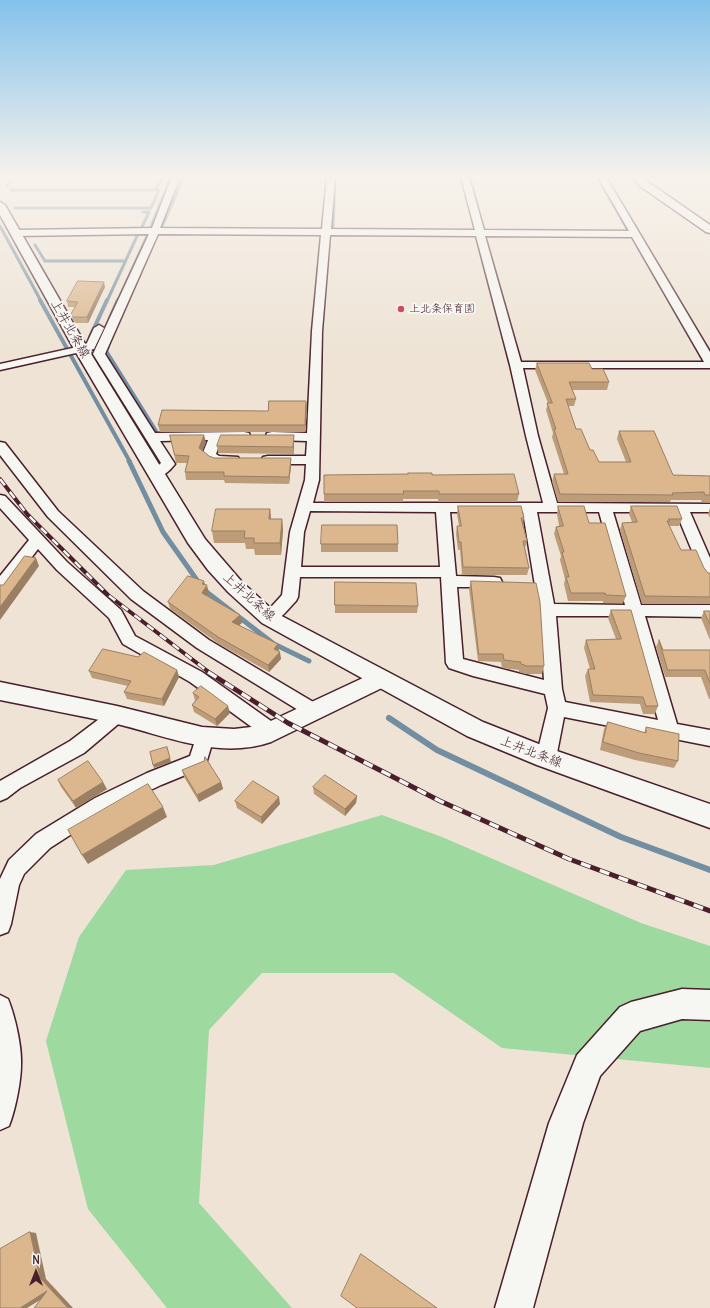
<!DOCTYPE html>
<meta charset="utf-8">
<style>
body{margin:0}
#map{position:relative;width:710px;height:1308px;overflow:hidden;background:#eee3d4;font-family:Delius,sans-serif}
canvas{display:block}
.north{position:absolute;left:16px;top:1252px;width:40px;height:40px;-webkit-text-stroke:3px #f6f6f2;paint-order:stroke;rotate:0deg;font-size:11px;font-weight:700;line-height:16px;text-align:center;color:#4a1f2b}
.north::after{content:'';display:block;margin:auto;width:14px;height:18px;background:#4a1f2b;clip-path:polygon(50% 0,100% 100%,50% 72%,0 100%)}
</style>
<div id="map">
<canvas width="710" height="1308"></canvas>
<div class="north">N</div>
</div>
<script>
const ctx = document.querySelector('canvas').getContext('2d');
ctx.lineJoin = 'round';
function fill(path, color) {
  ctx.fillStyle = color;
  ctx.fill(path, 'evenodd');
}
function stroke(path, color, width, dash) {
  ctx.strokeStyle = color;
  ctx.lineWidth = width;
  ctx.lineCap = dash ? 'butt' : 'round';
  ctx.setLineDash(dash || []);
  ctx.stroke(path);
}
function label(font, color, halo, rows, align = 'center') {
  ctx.font = font + ' Delius,"Klee One",sans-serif';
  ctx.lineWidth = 4;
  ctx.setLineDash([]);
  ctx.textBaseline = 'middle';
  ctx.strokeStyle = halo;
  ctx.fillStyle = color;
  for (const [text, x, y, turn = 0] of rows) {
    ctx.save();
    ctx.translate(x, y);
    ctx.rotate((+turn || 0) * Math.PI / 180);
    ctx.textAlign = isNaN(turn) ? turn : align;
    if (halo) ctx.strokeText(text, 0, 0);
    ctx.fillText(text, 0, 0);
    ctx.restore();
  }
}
fill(new Path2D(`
 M382,815L442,837L641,923L710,946V1068L502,1048L394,973H262L209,1030L199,1203L292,1308H167L88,1209L46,1041L79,937L126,870L214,865Z`), '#9ed9a0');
stroke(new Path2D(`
 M470,177L483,229
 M597,177L629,232
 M7,186L13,177
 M157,187L163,177
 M11,190H159L151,208H15
 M0,226L41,301
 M161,229L184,177
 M333,230L335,177
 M136,231H140L149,212H143
 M35,245L45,261H125
 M107,301L138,234
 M118,301L150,229L171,177`), '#738ea1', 3);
stroke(new Path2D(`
 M40,300L130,462
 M110,318L118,300
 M90,337L107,300
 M108,346L106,351L156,431
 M148,442L160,462`), '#738ea1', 4);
stroke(new Path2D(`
 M129,461L163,532L199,583
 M204,590L274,644L309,661`), '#738ea1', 5);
stroke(new Path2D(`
 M389,718L437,750L621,837L710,870`), '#738ea1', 6);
const minor = new Path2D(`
 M172,177H180L160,228L322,229L327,177H335L331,229L475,230L461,177H469L484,230L629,231L598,177H606L710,352V368H523L538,436L557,503L710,504V512H690L710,558V580L705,579L702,575L676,512H613L641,605H710V617L645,616L677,724L710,730V746L564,717L556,758L553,764L546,766L539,764L536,758L548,708L545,694L473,676L449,668L446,663L441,577H300L298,597L296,601C287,610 277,626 263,622L261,618L282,595L290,532L305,480L306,464H268L263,463L261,460L263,457L268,456H306L307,441L272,440L267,439L266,436L267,433L272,432L307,433L312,331L321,235L158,234L105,354L155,433L244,432L249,433L250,436L249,439L221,440L216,454L219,456L238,457L240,460L238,463C226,466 210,466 202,455L208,440L160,441L175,464C169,472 161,479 151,477L149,474L161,463L93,354L149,234L16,236L12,233L16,230L152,228ZM330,235L476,236L510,365L526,436L543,503H313L319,480L322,331ZM485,236L632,237L704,362H521ZM310,511L436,512L440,567H301L304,532ZM450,512H523L539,610L544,680L463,659L457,587H494L500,586L502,582L500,578L494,577L456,576ZM537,512H599L625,605L554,604ZM556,616H629L658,720L565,702L562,689Z
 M99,325L104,328L94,349L0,370V364L86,345L94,328Z
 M0,442L5,443L58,511L143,591L209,640L320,706L323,711L320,716L314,718L308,716L197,648L131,599L48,517L0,455Z
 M0,495L5,496L67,562L121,610L135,636L202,672L278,726L280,731L278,736L271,739L264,736L190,682L123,644L109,618L57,570L38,549L6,591L0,592V576L29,540L0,508Z
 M117,708L123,710L126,715L123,720L84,753L20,788L7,798L0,801V781L70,741L111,710Z
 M205,729L212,732L214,737L205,767L161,785L109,810L50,848L24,874L19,885L11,924L8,932L0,935V879L9,860L36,834L95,798L147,773L190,756L198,732Z
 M0,995L8,999C15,1016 22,1047 21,1065C21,1082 15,1111 9,1126L0,1130Z`);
const tertiary = new Path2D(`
 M380,670L388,673L391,679L388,685L271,742C219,760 167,736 117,724C78,715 39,708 0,700V682L117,706L202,727L234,729L260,726Z
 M682,989L710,990V1020L682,1019L640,1031L600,1076L583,1123L533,1308H495L549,1123L577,1055L620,1007L631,1002Z`);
const secondary = new Path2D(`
 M633,177H643L648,182L710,225V233L706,232L640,186Z
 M0,202L5,205L88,349L205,539L242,582L276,613L483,722L554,750L710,804V828L537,765L467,736L262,623L228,592L208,570L188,543L74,349L0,215Z`);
stroke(minor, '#4a1f2b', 3);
stroke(tertiary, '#4a1f2b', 3);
stroke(secondary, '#4a1f2b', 3);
fill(minor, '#f6f6f2');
fill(tertiary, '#f6f6f2');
fill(secondary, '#f6f6f2');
const railFar1 = new Path2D(`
 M0,479L27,514L108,595L210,673`);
const rail = new Path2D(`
 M208,672L288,723L440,801L569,859L710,911`);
stroke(railFar1, '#4a1f2b', 4);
stroke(rail, '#4a1f2b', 5);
stroke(railFar1, '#f6f6f2', 2.5, [8]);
stroke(rail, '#f6f6f2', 3.5, [10]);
fill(new Path2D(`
 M105,287L88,323H75L73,320L71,314L75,307H68L67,301Z
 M537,363L592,369L609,382L607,390H572L576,399L574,406H568L576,429L590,450L599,462H626L617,439L619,431L673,475L710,476V503L702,502L701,500H671L670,502H558L552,482L554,474H564L552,437L553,433L546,410L548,403L535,370Z
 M306,401L307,408L305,432H160L158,425L268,411Z
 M170,435L206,442L202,451L209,456L214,458H291V466L289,484L225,483L224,480H186L185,472L187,463H176Z
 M294,435V454L218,453L217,446Z
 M432,475L519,494L517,502H438V499H403V502H324V494Z
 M458,506L524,518L523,524L527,541L525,548L529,568L527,575H462L460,550H458L456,534L457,526H459L457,514Z
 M558,506L589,523L626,596L623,603H603V601H568L564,584L565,579L560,560L561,556L554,534L556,527L559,526L557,514Z
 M631,506L682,519L679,526H669L681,550L704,568L708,573H710V604H642L620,530L622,523L632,522L629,514Z
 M710,508V518L708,514Z
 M270,509L271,519H282L283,530L281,555H255L254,549H246L245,543H214L212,531Z
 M321,544H398V552H321Z
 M471,581L544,666L542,674H525L519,672V670L502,668L501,662L478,661L469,589Z
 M205,585L209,593L207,595L242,623L239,625L279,651L281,659L269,672L219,644L170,609L168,602Z
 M335,605L418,606L417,613H335Z
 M611,610L658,706L655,714H643L640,704L590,702L585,676L588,669H590L584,648L586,640L616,639L608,618Z
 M704,611H710V640L701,618Z
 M659,640L663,650H710V699H709L701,677H665L656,647Z
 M177,670L179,677L164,706L127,699L124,692L128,686L92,678L89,671Z
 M193,693L230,713L217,726L194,712L192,705L195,701Z
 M608,722L644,733L646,727L678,761L674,768L635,760L600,750L604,729Z
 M182,770L221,782L223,789L199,802L184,777Z
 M58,780L107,789L76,808L61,787Z
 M313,787L357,796L356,803L345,816L314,794Z
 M235,801L280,804L262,824L237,808Z`), '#bd9d79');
fill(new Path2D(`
 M104,282L105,287L88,323L87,317Z
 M306,401L307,408L305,432V425Z
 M204,435L206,442L201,455L199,448Z
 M294,435V454L293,447Z
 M291,458V466L289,484V477Z
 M270,509L271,520L269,519Z
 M282,519L283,530L281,555L280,543Z
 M36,558L39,566L0,620V607Z
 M204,581L206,588L207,585L209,593L204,600L202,593V584Z
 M240,615L242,623L234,629L232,622Z
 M278,644L279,651L274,649Z
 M280,652L281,659L269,672L268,665Z
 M177,670L179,677L164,706L162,699Z
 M228,706L230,713L217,726L215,719Z
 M167,747L171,762L154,768L153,765Z
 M103,782L107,789L76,808L73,801Z
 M221,782L223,789L199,802L197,795Z
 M357,796L356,803L345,816V809Z
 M279,797L280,804L262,824L261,817Z
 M163,807L167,817L88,864L82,855Z
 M30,1232L36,1233L46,1279L73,1308H68L40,1278Z
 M47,1291L53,1292L27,1308H20Z`), '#9a7f63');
const building = new Path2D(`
 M78,281L104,282L87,317H73L71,314L78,302L67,301Z
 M537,363H589L592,369H603L609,382H569L576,399H566L576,429H581L590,450H593L599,462H631L619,431H654L673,475L710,476V495H705L704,492L672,493L673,495L560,494L554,474H568L554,429H556L547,403H552Z
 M269,401H306L305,425H158L162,410L268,411Z
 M170,435H204L199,448L209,456L214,458H291L289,477L224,476V472H185L189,456L175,455Z
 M221,435H294L293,447L217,446Z
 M408,473H432V475L514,474L519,494H439V491H403L404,494H324V475L408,474Z
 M458,506H521L524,518H521L527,541H523L529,568L463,567L461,542H459L457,526H461Z
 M558,506H584L589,523H605L626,596L606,595L605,593H571L566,577H569L562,552H564L556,527L563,526Z
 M631,506H677L682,519H668L670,521H667L681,550H696L704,568L708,573H710V597L645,596L622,523L637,522Z
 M216,509H270L269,519H282L280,543H254V538H244L245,531H212Z
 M322,525H397L398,544H321Z
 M25,556L36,558L0,607V585H3Z
 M188,576L204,581L202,584L207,585L202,593L240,615L232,622L278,644L274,649L280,652L268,665L218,637L168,602Z
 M471,581L536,583L540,602L544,666H527L521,664V662L504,660L503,654H479Z
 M335,582L416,583L418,606L335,605Z
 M611,610H631L658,706H646L643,697L593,695L588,669H595L586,640L621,639Z
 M704,611H710V624Z
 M659,640L663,650H710V683L705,670H668Z
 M103,649L138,657L144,652L177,670L162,699L124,692L131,681L89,671Z
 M201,686L228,706L215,719L192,705L199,697L193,693Z
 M608,722L646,733V727L679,734L678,761L639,753L603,742Z
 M167,747L170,758L153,765L150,752Z
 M205,757L221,782L197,795L182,770L204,761Z
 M88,761L103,782L73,801L58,780Z
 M325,775L357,796L345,809L313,787Z
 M253,781L279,797L261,817L235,801Z
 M148,784L163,807L82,855L68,830Z
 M30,1232L40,1278L68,1308H34L47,1291L20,1308H0V1249Z
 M361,1254L437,1308H357L341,1296Z`);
fill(building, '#dcb68d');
stroke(building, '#9a7f63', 1);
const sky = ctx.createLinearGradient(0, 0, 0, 360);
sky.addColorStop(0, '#84c2eb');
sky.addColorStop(0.49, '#f7f2ec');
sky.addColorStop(1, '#f7f2ec00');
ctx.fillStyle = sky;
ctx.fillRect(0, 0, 710, 360);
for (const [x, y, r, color] of [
 [401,309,4,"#d1495b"]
]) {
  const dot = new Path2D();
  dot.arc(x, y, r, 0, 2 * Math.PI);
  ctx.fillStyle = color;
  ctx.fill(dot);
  stroke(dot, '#f6f6f2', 1.5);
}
label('11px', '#4a1f2b', '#f6f6f2', [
 ["上北条保育園",409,309]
], 'left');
label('13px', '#4a1f2b', '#f6f6f2', [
 ["上井北条線",70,329,60],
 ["上井北条線",249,597,42],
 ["上井北条線",531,752,21]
]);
</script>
